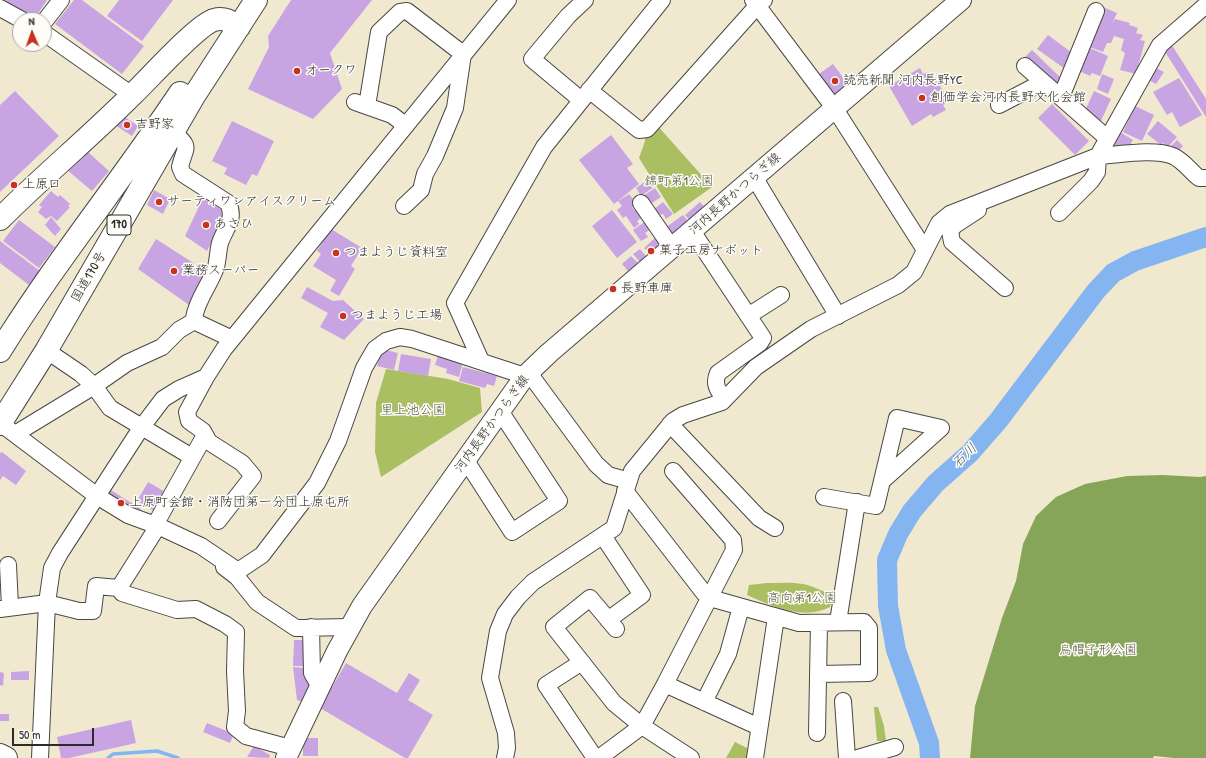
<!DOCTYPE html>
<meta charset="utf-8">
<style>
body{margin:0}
#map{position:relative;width:1206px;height:758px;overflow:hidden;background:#f0e9d0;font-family:"Patrick Hand",sans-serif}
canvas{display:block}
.north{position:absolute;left:12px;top:12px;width:40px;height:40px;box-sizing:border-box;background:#fdfcf7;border:1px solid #a9a8a5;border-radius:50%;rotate:358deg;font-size:11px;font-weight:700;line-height:16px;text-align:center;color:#2b2b2b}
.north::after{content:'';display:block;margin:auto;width:14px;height:18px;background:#c8321e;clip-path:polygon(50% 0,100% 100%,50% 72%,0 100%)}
.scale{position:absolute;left:12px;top:728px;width:82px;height:18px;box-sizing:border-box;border:2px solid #2b2b2b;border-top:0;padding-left:5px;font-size:12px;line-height:14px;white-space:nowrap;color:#2b2b2b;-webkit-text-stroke:3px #fdfcf7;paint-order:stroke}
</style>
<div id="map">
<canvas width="1206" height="758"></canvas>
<div class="north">N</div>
<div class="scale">50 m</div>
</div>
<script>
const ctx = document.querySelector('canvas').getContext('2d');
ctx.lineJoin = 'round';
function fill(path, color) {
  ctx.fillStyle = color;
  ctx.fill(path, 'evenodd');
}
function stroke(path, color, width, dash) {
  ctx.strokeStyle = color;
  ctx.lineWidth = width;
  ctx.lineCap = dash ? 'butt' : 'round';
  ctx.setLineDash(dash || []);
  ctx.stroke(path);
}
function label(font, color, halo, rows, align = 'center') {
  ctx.font = font + ' "Patrick Hand","Klee One",sans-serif';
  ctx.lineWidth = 3;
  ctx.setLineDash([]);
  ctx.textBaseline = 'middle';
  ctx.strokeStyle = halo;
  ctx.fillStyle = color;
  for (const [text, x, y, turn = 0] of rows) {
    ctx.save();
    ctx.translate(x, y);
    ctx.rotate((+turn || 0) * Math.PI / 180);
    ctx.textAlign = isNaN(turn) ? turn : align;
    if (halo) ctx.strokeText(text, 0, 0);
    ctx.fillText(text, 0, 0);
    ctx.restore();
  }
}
fill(new Path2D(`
 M656,124L712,187L674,214L639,158L645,141L644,135Z
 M386,369L448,379L480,388L482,412L381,477L375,452L376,403Z
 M767,583C779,583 792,582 803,584C815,586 821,592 833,594L830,607C804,621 771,606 747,595L749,585Z
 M874,707H878L884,726L886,741H877Z
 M735,742L751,750L749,758H726Z`), '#aabe62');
fill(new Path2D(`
 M1163,475L1200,477L1206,476V758H1174L1154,756L1153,758H970L975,706L1002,618L1016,581L1023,544L1036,516L1056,497L1085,484L1127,476Z`), '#87a558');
stroke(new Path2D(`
 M108,758L113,754L157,751L178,758`), '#85b5f1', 3.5);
stroke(new Path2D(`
 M930,758L929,743L896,650L888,606L887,560L898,534L912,511L936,483L970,453L998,421L1096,291L1113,273L1135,261L1206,237`), '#85b5f1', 20);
fill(new Path2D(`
 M5,0H47L34,20Z
 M74,0H82L144,46L122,74L55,24Z
 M119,0H173L142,41L107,16Z
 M291,0H372L330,53L342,89L313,119L248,89L269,47L268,36Z
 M1101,6L1117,13L1112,24L1115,19L1130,23L1129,25L1138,28L1136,33L1143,35L1140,40L1145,41L1136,74L1120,70L1125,53L1121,50L1124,39L1114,36L1111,43H1107L1103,52L1084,45Z
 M1048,35L1075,55L1065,69L1037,49Z
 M1170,42L1206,99V117L1162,47Z
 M1085,46L1108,56L1100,76L1092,73L1090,76L1075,69Z
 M1032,50L1062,79L1053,88L1023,59Z
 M833,64L851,88L838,98L819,74Z
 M1152,66L1164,72L1156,84L1145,78Z
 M920,68L923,74L928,72L935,82L937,81L949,101L943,105L946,110L933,117L931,114L912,126L889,86Z
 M1102,74L1114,79L1108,94L1097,89Z
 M1179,78L1202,115L1180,127L1172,112L1167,115L1153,92Z
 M15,91L59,136L0,192V105Z
 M1094,91L1111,99L1101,121L1084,113Z
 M1052,104L1089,141L1075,155L1038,118Z
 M1135,106L1154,115L1142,141L1123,132Z
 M122,115L138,126L132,136L115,125Z
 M232,121L274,141L257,176L252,174L246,185L224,174L227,168L212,161Z
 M1158,121L1177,137L1168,147L1163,143L1161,145L1147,134Z
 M1115,129L1133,140L1125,154L1107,143Z
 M611,135L633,164L627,168L639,184L614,204L579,160Z
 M1177,140L1183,146L1175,154L1169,148Z
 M88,152L109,171L92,191L67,170L77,159L80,161Z
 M649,179L654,187L641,196L636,188Z
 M655,188L661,197L649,205L643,196Z
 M154,190L170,199L163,214L147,205Z
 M51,191L58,197L60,195L70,204L68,206L70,207L57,221L51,216L46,219L38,212L42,207L39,205Z
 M629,194L637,204L632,207L634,210L638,208L644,216L637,221L639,224L634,228L626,216L623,218L617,210L622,206L618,201Z
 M203,198L228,214L207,251L185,236Z
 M663,202L673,214L666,219L663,214L657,215L653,210Z
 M700,202L707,210L692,223L685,215Z
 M612,210L637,242L617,258L592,226Z
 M683,215L692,226L684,233L678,226L682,233L672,236L665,228Z
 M51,217L61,229L55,236L45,225Z
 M19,220L55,247L39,268L3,241Z
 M646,221L651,229L645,233L648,237L641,241L633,230Z
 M331,229L362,248L351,266L355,269L339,296L330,291L336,280L313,266L321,254L317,251Z
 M655,238L662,245L652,256L644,248Z
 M156,239L209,273L189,305L138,269Z
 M0,241L40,271L29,285L0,263Z
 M640,249L651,262L644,267L633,254Z
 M631,256L639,264L633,277L622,264Z
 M307,287L333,301L343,300L364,319L344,340L320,327L328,313L301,298Z
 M382,349L398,353L394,370L377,366Z
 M401,354L431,359L428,376L398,371Z
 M438,355L463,362L459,377L446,373L447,369L435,365Z
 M463,367L497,376L494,386L487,384L485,388L459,381Z
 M2,452L26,471L16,485L3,476L0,480V453Z
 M148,482L167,493L156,512L137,501Z
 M106,487L141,509L136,519L100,497Z
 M294,640H306L304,666H293Z
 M346,663L397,693L409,673L420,680L408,700L433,715L408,758H405L320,708Z
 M293,667L305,668L313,685L303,702L297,700Z
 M29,671V680H11V672Z
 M0,672L4,673L3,686L0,685Z
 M0,714H9V721H0Z
 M131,720L136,743L69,758H61L57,737Z
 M207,723L234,734L230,743L203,732Z
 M303,738H318V756H303Z
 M254,746L270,755L269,758L247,757Z`), '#c9a4e3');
const minor = new Path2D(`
 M753,0L835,109L925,250
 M0,8L22,20
 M44,22L61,0
 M44,33L132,95
 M1025,66L1107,138
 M589,90L639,130L647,129L757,6L764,0
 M1061,97L1096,11
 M581,100L532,59L568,16L585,0
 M355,102L392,115L405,125
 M999,105L1043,82
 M367,106L379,32L400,12L407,11L463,54L455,108L435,156L425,174L421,190L404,206
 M173,132C192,148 185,146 180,167L183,174L228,203C236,219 225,228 220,243C218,251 218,259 216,267C210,285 197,299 194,318L198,323L232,339
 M754,177L838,316
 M641,203L672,248
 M978,210L955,225L950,231L952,242L1005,288
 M1059,213L1091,181L1097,172L1098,156C1118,155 1154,148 1173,156C1184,161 1190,171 1199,178H1206
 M692,231L763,338L760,343L718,373C713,384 718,390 724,399
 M748,316L781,295
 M53,355L81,374L94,386L110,408L192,457
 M481,361L455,303L544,147L662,0
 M529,373L596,464L608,475L629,481
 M206,377L187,412L189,421L203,431L209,442L242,463L253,476L218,521
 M0,423L97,496L128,515L158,526L201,546L238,571L262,555L317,483L338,441L364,368L375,349L386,341L400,337L412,339L525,376
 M670,424L759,518L775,528
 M15,434L94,386L127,363L162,347L179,330L196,320
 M465,459L512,532L559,501L500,411
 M625,491L704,593L710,598L799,623L864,622L869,628V673L819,674
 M824,497L876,506L897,418L941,428L882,481
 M155,525L205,435
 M603,536L642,595L608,620
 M8,565L10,607
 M224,567L237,577L257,602L296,628L350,627
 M119,588L158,526
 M0,609L47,603L79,611H93L96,586L119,588L122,593L177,610L196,609L225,624L236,632L235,671L237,711L235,727L246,736L290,748
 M838,622L857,502
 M311,627L312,673L320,687
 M616,629L590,598L554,627L614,703L642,726L691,758
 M582,662L546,685L595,758
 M665,684L759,727
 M843,701L847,758
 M704,702L728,654L741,607
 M817,733L819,623
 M40,758L47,603L52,568L60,553L141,428L163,399L179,389L206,377L224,349L508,0
 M505,758L507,748L506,733L490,678L498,631L505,614L518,597L533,582L614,528L632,471L673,421L683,415L722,402L756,367L811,329L898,285L914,272L939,223L950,214L1098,156L1160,45L1206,5
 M599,758L642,726L665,684L734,550L733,540L673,471
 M755,758L776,617
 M858,758L895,747`);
const major = new Path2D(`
 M286,758L337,651L362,606L525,376L549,353L961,0`);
const highway = new Path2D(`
 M0,219C43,176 90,137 133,94C149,79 197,25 214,20C224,17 230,21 239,27
 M0,351C55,262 122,180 180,93
 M0,424L46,351L194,96L256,0
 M0,755L6,758`);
stroke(minor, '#494844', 18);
stroke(major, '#494844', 22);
stroke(highway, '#494844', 24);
stroke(minor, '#fff', 16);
stroke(major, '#fff', 20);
stroke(highway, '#fff', 22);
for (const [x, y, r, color] of [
 [297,71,4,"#c8321e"],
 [835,81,4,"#c8321e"],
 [922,98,4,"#c8321e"],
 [127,125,4,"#c8321e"],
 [14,185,4,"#c8321e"],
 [159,202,4,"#c8321e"],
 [206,225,4,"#c8321e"],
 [651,251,4,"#c8321e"],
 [336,253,4,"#c8321e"],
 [174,271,4,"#c8321e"],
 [613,289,4,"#c8321e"],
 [343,316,4,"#c8321e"],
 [121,503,4,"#c8321e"]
]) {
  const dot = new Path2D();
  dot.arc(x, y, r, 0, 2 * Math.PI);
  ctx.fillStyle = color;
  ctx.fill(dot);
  stroke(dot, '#fdfcf7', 1.5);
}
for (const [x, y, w] of [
 [119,225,24]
]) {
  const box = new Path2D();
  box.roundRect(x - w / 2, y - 10, w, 20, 3);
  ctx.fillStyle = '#fdfcf7';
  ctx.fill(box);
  stroke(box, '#2b2b2b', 1);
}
label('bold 12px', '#2b2b2b', null, [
 ["170",119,225]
]);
label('13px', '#2b2b2b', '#fdfcf7', [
 ["オークワ",305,71],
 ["読売新聞 河内長野YC",843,81],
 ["創価学会河内長野文化会館",930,98],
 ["吉野家",135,125],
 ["上原口",22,185],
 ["サーティワンアイスクリーム",167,202],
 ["あさひ",214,225],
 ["菓子工房ナボット",659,251],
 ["つまようじ資料室",344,253],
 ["業務スーパー",182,271],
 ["長野車庫",621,289],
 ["つまようじ工場",351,316],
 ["上原町会館・消防団第一分団上原屯所",129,503]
], 'left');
label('13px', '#575e3e', '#fdfcf7', [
 ["錦町第1公園",679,182],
 ["里上池公園",413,411],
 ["高向第1公園",802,599],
 ["烏帽子形公園",1098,651]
]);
label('13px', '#2b2b2b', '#fdfcf7', [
 ["河内長野かつらぎ線",735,194,-41],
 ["国道170号",89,277,-60],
 ["河内長野かつらぎ線",492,424,-54]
]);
label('italic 14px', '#4a5b70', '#fdfcf7', [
 ["石川",965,456,-44]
]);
</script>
